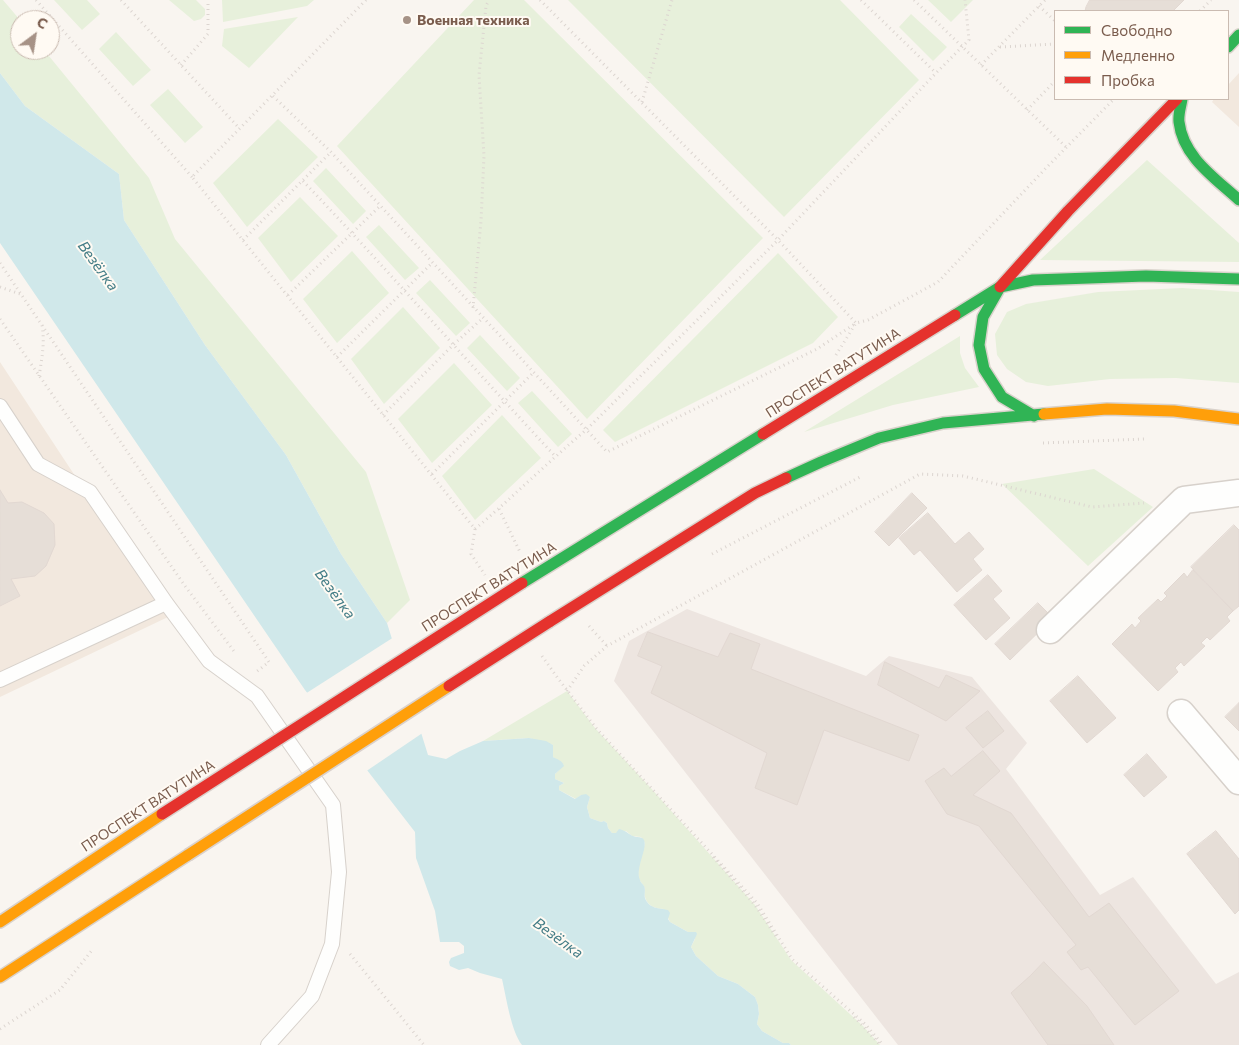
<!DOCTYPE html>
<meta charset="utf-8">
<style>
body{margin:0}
#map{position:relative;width:1239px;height:1045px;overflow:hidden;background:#f9f5f0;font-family:Commissioner,sans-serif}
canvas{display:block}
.legend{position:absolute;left:1054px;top:10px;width:175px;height:90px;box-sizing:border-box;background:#fffaf3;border:1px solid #cabbb1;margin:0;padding:6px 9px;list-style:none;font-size:15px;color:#7a5c4d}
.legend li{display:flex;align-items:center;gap:10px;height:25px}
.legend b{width:25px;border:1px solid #cabbb1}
.north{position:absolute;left:10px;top:10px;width:50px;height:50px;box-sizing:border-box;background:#fffaf3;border:1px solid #cabbb1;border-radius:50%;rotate:31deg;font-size:14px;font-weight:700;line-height:20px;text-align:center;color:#7a5c4d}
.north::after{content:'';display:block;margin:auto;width:18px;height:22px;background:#a69286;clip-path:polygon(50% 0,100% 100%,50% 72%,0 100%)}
</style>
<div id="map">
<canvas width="1239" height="1045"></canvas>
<ul class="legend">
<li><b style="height:6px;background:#30b455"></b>Свободно</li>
<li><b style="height:6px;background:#ff9f0a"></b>Медленно</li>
<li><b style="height:6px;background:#e5322d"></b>Пробка</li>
</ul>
<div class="north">С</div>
</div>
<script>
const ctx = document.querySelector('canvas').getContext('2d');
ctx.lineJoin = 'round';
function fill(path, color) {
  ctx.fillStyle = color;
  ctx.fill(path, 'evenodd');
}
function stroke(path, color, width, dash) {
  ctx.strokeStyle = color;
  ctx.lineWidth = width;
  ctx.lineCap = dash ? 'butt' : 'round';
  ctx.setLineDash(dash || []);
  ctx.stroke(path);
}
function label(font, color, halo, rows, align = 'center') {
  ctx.font = font + ' Commissioner,sans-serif';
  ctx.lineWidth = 4;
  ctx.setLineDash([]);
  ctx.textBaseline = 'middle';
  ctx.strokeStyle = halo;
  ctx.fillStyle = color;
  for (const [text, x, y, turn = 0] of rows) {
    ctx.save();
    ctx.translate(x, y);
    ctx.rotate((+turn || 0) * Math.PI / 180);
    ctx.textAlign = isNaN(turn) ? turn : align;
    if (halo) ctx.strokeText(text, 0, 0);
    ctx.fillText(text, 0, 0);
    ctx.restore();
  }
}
fill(new Path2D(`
 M1239,73V127L1212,102L1214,99H1228V85Z
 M0,362L168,617L0,697Z`), '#f2e8de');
fill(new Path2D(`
 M687,609L866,676L889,656L972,677L1027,743L1006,769L1100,895L1133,877L1216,984L1239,972V1045H898L614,681L629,641Z`), '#ede5e0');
fill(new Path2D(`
 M0,0H3L20,20V50H44L149,178L175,239L366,472L410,600L387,623L341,554L286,455L205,345L124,220L119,174L25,106L0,73Z
 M54,0H87L100,14L82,30Z
 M169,0H196L205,9V15L201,19L194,21Z
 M222,0H314L307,6L223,22Z
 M474,0H524L763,238L587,419L337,146Z
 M568,0H840L919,80L784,217Z
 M928,0H973L951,22Z
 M911,14L947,47L933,61L899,27Z
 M298,17L249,68L222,46L224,29Z
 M116,32L151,70L133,86L99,49Z
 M168,89L203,127L185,143L150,105Z
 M278,119L318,157L247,227L213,183Z
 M1147,160L1239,243V262L1040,260Z
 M326,168L366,211L353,224L313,181Z
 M300,197L338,236L291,282L258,238Z
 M379,225L419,268L405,280L366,237Z
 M352,251L389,293L337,343L303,299Z
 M778,253L838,317L813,343L615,442L603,430Z
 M430,280L470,323L456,336L416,293Z
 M1182,288L1239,292V383L1176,378L1110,379L1048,386L1026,382L1007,369L997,355L995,334L1007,312L1026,304L1098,292Z
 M403,307L440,348L384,404L351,359Z
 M480,335L520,378L507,391L467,348Z
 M960,336V353L965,368L979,387L893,405L804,432Z
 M454,363L492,405L432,463L398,419Z
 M532,391L572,434L558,447L518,403Z
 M502,415L541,458L475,520L442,476Z
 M1094,469L1153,507L1088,566L1002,484Z
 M567,691L595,728L649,786L755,905L791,960L863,1026L880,1045H791L789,1043H783L762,1031L757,1024L759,1014L758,1005L755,997L738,984L718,976L696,956L691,947L695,939L691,932H688L670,922L664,909C656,909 647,906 645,897C644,895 645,892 645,889C644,885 641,883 639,879C636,867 643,854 645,843L641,837L632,836L626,831L616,833H612L608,828L607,823L604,821L601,822L590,818L587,807L590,797L581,795L576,799L559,790V786L564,783L555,779V774L560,769L557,760L553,757V745L529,738L483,741Z`), '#e7f0db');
fill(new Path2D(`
 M0,73L25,106L119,174L124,220L205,345L286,455L341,554L387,623L428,755L446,759L460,751L483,741L529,738L546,741L553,745V757C558,760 562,760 564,766L555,774V779L564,783L559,786V790L575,799L581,795L586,794L590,797L587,807L590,818L601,822L604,821L607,823L608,828L612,833H616L619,829C627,831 628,834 633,836C637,838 642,836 644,840C648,848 635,868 640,880C640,882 643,884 644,886C646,890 644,894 645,898C649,909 659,908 668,910L670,913L668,919L670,922L688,932H696L697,934L691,947L696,956L718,976L738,984L755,997L758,1005L759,1014L757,1024L762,1031L783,1043H789L791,1045H522C511,1031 506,996 502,979L480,973L468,968L459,970L450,966L449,962L451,958L464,953V946L459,942H440L435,911L416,858L415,832L305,690L0,243Z`), '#d0e8ea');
fill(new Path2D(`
 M394,637L424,732L365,772L305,694Z`), '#f9f5f0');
const building = new Path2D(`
 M1090,0H1184L1173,11H1085L1086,7Z
 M0,490L8,503L22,502L44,513L54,524L55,545L46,566L35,576L11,579L20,596L0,606Z
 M912,493L927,508L889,546L875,532Z
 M928,513L955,544L969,532L984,549L973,559L982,570L957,592L920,550L914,555L899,538Z
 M1234,525L1239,530V606L1233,611L1191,567Z
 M1193,570L1233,611L1227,617L1230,621L1210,640L1207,637L1201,643L1205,646L1184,666L1181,662L1175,668L1178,672L1158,691L1112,644L1132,624L1135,628L1141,621L1138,618L1158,599L1161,602L1167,596L1164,593L1184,573L1187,577Z
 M988,575L1002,591L993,599L1010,618L986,640L954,605Z
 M1038,603L1053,618L1010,660L995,644Z
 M648,632L718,657L730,633L760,644L751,669L919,735L909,761L824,730L797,805L755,788L767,753L651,693L662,666L638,656Z
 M885,662L939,688L946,675L980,691L946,721L878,685Z
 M1078,676L1116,718L1087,743L1050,701Z
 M1239,703V731L1225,717Z
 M988,711L1004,731L983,748L966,728Z
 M983,751L1000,771L973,795L1011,813L1089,917L1109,903L1179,991L1135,1025L1088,967L1081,970L1067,952L1076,945L979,826L947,814L925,781L944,768L951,776Z
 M1147,754L1167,777L1144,797L1124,775Z
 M1216,831L1239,859V910L1235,914L1187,854Z
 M1044,962L1087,1006L1114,1045H1048L1011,993L1030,976Z`);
fill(building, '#e6ded7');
stroke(building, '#e2d8d2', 1);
const lane = new Path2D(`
 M0,406L38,464L90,492L166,603L209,661L257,696L333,805L339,872L332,944L312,996L268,1045
 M0,680L166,603`);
const street = new Path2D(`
 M1050,630L1184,500L1239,493
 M1181,713L1239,781`);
const fast = new Path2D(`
 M1228,47L1239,35
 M1182,99C1181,106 1178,114 1179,122C1183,157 1215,178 1239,200
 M999,289L983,317L979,345L984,369L1002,397L1034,416
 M955,315L1000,287L1033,280L1146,276L1239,279
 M786,478L821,462L879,438L943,423L1044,414
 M522,583L763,434`);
const slow = new Path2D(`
 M1044,414L1107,409L1174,411L1239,419
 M0,922L162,814
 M0,977L188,855`);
const jam = new Path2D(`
 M1000,287L1068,211L1177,99
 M763,434L955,315
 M549,622L755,493L786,478`);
stroke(lane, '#d7d1cb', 16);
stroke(street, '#d7d1cb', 29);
stroke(fast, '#d9d2cb', 14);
stroke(slow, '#d9d2cb', 14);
stroke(jam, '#d9d2cb', 14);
stroke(new Path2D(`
 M36,0L192,177
 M121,0L239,128
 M366,0L192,177L475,529C513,497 548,462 586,430L778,240L936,73L969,40L965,0
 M861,0L936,73
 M914,0L1066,147
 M1039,6L1055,21
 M1200,11L1211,0
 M1000,47L1055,44
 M181,65L208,34V0
 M981,65L1045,0
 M273,96L331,152L607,452L817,349L856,323L778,240L540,0
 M642,102L672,0
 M1027,110L1055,81
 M303,181C389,271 470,365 555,456
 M243,240L331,152
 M0,263L269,662L256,672
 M0,287L23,295
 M288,295L380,206
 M473,308L481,221L484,156L479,75L486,6L489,0
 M0,319L185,586L236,654
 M836,355L856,323L868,320L938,282L1047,167L1114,99
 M337,357L432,263
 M39,376C42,358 45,342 42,325
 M383,415L453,345L483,318
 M1043,443L1144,439
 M432,474L533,373
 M499,509L520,552
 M475,529L471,554L485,575
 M712,554L862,476
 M589,626L607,646
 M542,656L557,677L596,728L757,903L792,959L865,1024L883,1045
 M567,691L584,666L607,646L920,474L963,476L1092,507L1144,503
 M713,857L755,905L777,938
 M350,954L424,1045
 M854,1017L863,1026L880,1045
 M0,1029L60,990L93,949`), '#dcd5d0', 3, [1, 4]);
stroke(lane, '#fefefd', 14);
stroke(street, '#fefefd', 26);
stroke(fast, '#30b455', 11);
stroke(slow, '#ff9f0a', 11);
stroke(jam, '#e5322d', 11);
const slowBridge = new Path2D(`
 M188,855L449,686`);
const jamBridge = new Path2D(`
 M449,686L549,622
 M162,814L522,583`);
stroke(slowBridge, '#dad1cc', 14, []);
stroke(jamBridge, '#dad1cc', 14, []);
stroke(slowBridge, '#ff9f0a', 11);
stroke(jamBridge, '#e5322d', 11);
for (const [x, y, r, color] of [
 [407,20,5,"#a69286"]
]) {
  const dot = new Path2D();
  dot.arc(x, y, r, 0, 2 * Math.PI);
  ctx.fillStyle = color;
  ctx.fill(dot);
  stroke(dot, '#fffaf3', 2);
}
label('bold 14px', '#7a5c4d', '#fffaf3', [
 ["Военная техника",417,20]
], 'left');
label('14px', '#7a5c4d', '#fffaf3', [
 ["ПРОСПЕКТ ВАТУТИНА",833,373,-32],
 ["ПРОСПЕКТ ВАТУТИНА",489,587,-32],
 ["ПРОСПЕКТ ВАТУТИНА",148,806,-33]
]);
label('italic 15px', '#437c86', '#fffaf3', [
 ["Везёлка",98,266,54],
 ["Везёлка",335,594,54],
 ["Везёлка",558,938,36]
]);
</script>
